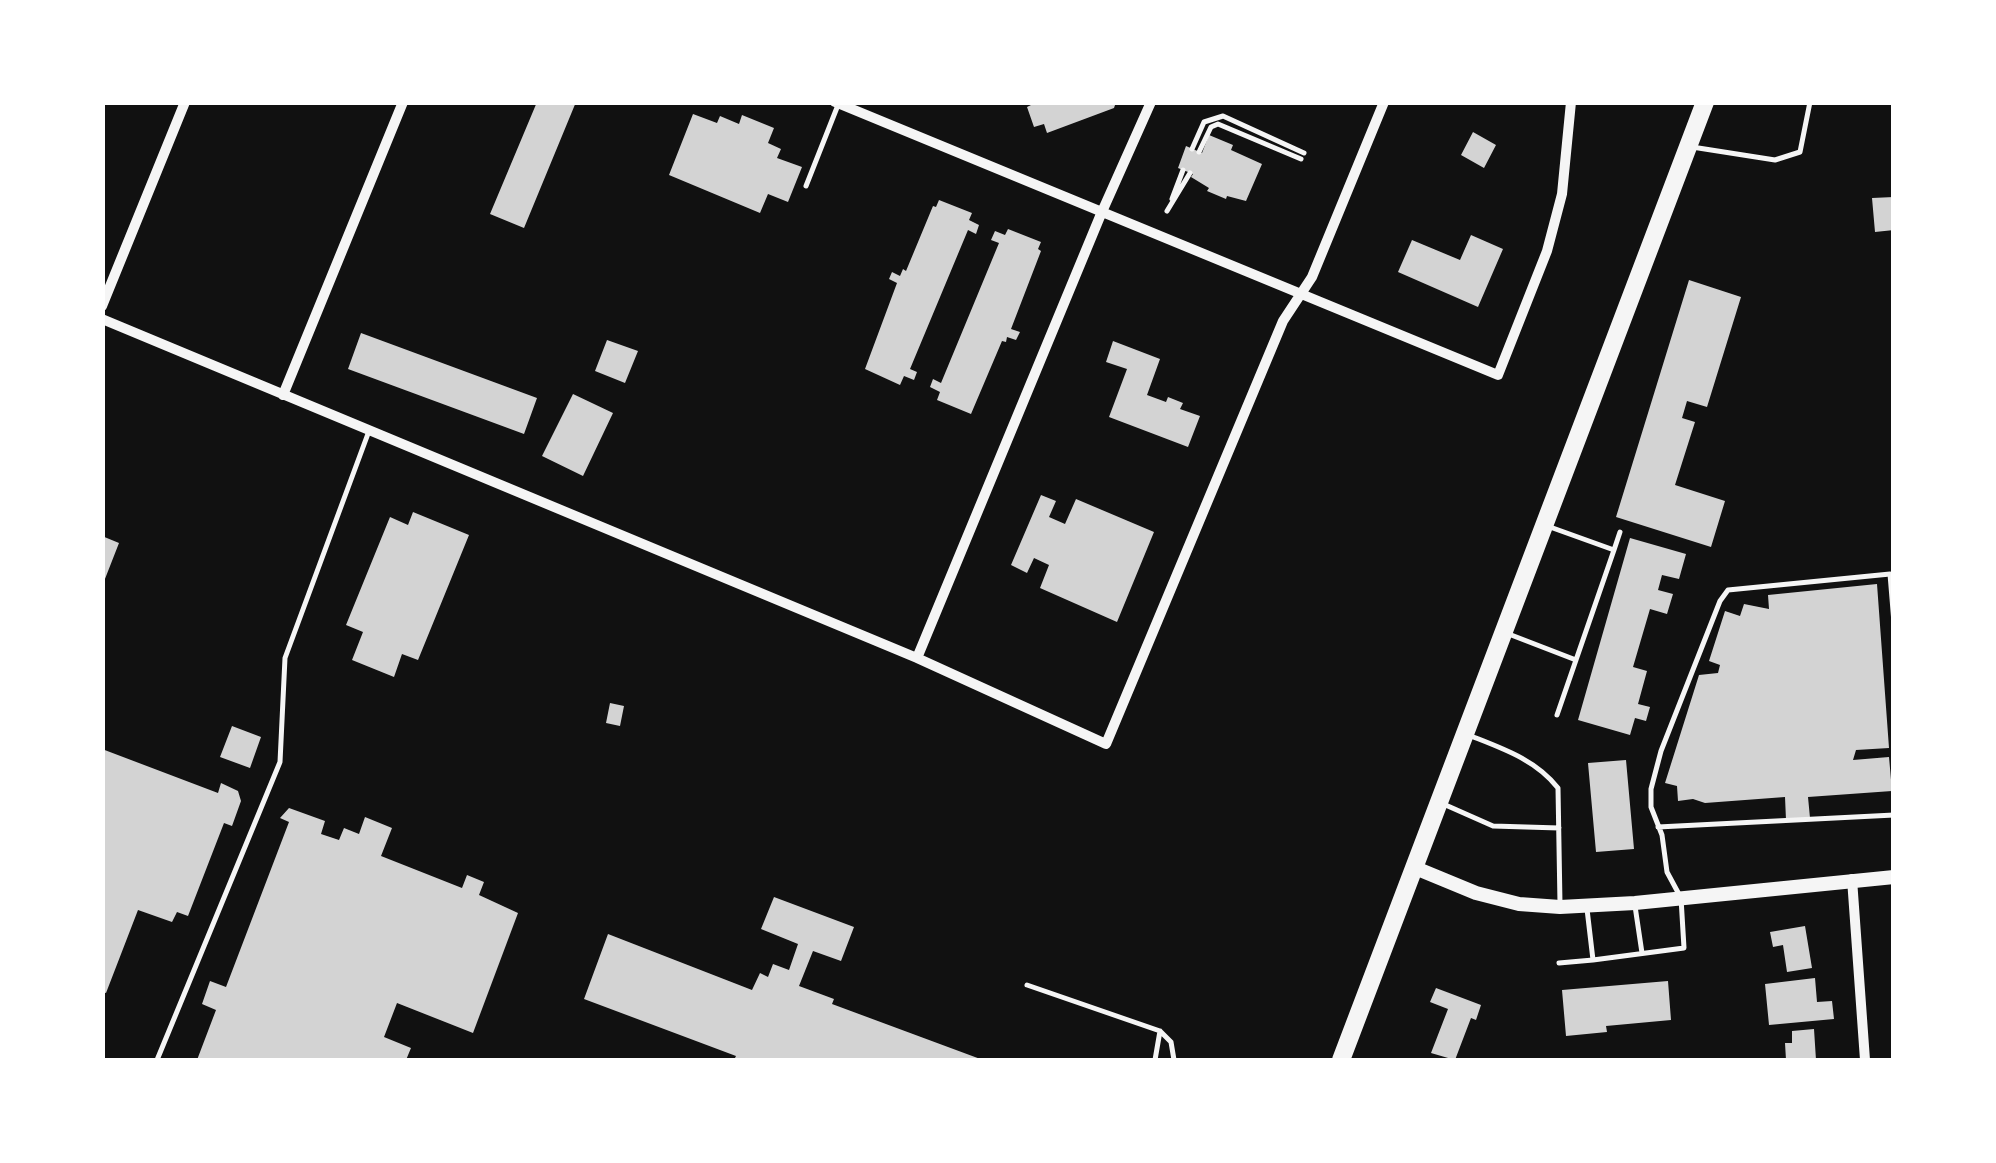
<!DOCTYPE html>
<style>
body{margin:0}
#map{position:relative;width:1996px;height:1163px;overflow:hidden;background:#111;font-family:"PT Serif",serif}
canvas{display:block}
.frame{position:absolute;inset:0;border:105px solid #fff;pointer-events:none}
</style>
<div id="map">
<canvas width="1996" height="1163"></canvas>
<div class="frame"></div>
</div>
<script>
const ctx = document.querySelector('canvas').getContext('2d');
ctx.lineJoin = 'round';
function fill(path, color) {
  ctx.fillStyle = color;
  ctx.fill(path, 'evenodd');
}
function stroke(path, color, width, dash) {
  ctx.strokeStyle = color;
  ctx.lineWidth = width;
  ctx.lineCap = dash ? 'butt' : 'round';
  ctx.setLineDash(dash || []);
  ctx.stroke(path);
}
fill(new Path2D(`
 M537,102H576L524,228L490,214Z
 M1037,102H1116L1114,108L1047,133L1044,124L1034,127L1027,107Z
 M693,114L717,123L720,116L739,124L742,115L774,128L768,143L781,149L777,158L802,167L788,202L768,194L760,213L669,175Z
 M1473,132L1496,145L1484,168L1461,155Z
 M1209,135L1233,145L1231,150L1262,164L1246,201L1227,196L1226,199L1207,191L1209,188L1191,177L1193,174L1178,168L1186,146L1202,153Z
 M1894,197V230L1875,232L1872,198Z
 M939,200L972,213L969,220L979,225L976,234L968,230L910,369L917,372L914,380L904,376L900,385L865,369L897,283L889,279L892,272L900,276L903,269L906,271L933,206L936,207Z
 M1008,229L1041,242L1038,249L1041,251L1011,329L1020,332L1016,340L1007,337L1006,342L1002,341L971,414L937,400L940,392L930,387L933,379L941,383L999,243L991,240L995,231L1005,235Z
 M1471,235L1503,249L1478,307L1398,272L1412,240L1460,260Z
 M1689,280L1741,297L1707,407L1687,401L1682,418L1695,422L1675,485L1725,501L1711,547L1616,517Z
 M361,333L537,398L524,434L348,369Z
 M607,340L638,351L625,383L595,371Z
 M1113,341L1160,359L1147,395L1166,402L1168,397L1183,403L1180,409L1200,416L1188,447L1109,417L1127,369L1106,362Z
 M573,394L613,413L583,476L542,456Z
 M1041,495L1056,501L1049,517L1065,524L1076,499L1154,532L1117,622L1040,588L1049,565L1034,558L1027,573L1011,565Z
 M413,512L469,535L418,660L402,654L394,677L352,660L363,632L346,625L390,517L408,525Z
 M102,536L119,543L103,584H102Z
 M1630,538L1686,554L1679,579L1662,575L1658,590L1673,594L1667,614L1650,609L1633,667L1647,671L1638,704L1650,707L1646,721L1635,718L1630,735L1578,720Z
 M1877,584L1889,748L1856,750L1853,760L1889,757L1892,791L1808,797L1810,818L1786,820L1785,797L1705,803L1693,799L1678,801L1677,786L1665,783L1699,675L1718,673L1720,665L1709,661L1725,611L1740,616L1744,604L1769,609L1768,595Z
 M610,703L624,706L620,726L606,723Z
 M232,726L261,737L250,768L220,757Z
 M102,749L218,793L221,783L238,791L241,801L232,826L224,823L188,916L177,912L172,922L138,910L106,993L102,992Z
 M1626,760L1634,849L1596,852L1588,763Z
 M289,808L325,821L321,834L339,840L344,828L359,834L365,817L392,828L381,856L462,888L467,875L484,882L479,895L518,913L473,1033L397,1003L384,1037L411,1048L406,1060H197L216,1010L202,1004L210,981L226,987L289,822L280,818Z
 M774,897L854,927L841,961L813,951L799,986L834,999L832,1004L983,1060H734L736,1056L584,999L608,934L752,990L760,973L768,977L773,964L789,970L798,944L761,929Z
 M1805,926L1812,968L1787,972L1783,945L1773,947L1770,932Z
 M1815,978L1817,1002L1832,1001L1834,1019L1769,1025L1765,984Z
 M1668,981L1671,1020L1606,1026L1607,1032L1566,1036L1562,990Z
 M1436,988L1481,1005L1476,1020L1471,1018L1455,1060L1431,1053L1448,1009L1430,1002Z
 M1814,1029L1816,1060H1786L1785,1043H1792V1031Z`), '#d3d3d3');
stroke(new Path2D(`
 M1692,147L1775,160L1800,152L1810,102
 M1192,149L1204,122L1223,116L1304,153
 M1199,152L1211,127L1218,124L1301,159
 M806,186L838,105
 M1172,199L1183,170
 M1167,211L1190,173
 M1614,550L1620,532
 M1506,633L1576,660L1614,550L1550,527
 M1557,715L1576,660
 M1471,736C1504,749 1536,760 1558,788L1560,904
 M1441,803L1493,826L1559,828
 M1658,827L1894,815
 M1635,906L1642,953
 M1593,960L1684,948L1681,898L1667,872L1662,835L1651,807V789L1661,751L1720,601L1728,590L1890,574L1894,623
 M1559,963L1593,960L1587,909
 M1027,985L1160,1031L1171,1042L1174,1060
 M157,1060L280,762L285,658L369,431
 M1155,1060L1160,1031`), '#f5f5f5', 5);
stroke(new Path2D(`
 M835,102L1498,375L1547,251L1562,194L1571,102
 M102,306L185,102
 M102,319L917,658L1106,744L1283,321L1312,277L1384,102
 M283,395L403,102
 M917,658L1101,214L1151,102
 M1852,879L1865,1060`), '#f5f5f5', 10);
stroke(new Path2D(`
 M1413,867L1476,893L1519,904L1560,907L1635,903L1894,877`), '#f5f5f5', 14);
stroke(new Path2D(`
 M1341,1060L1705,102`), '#f5f5f5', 18);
</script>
